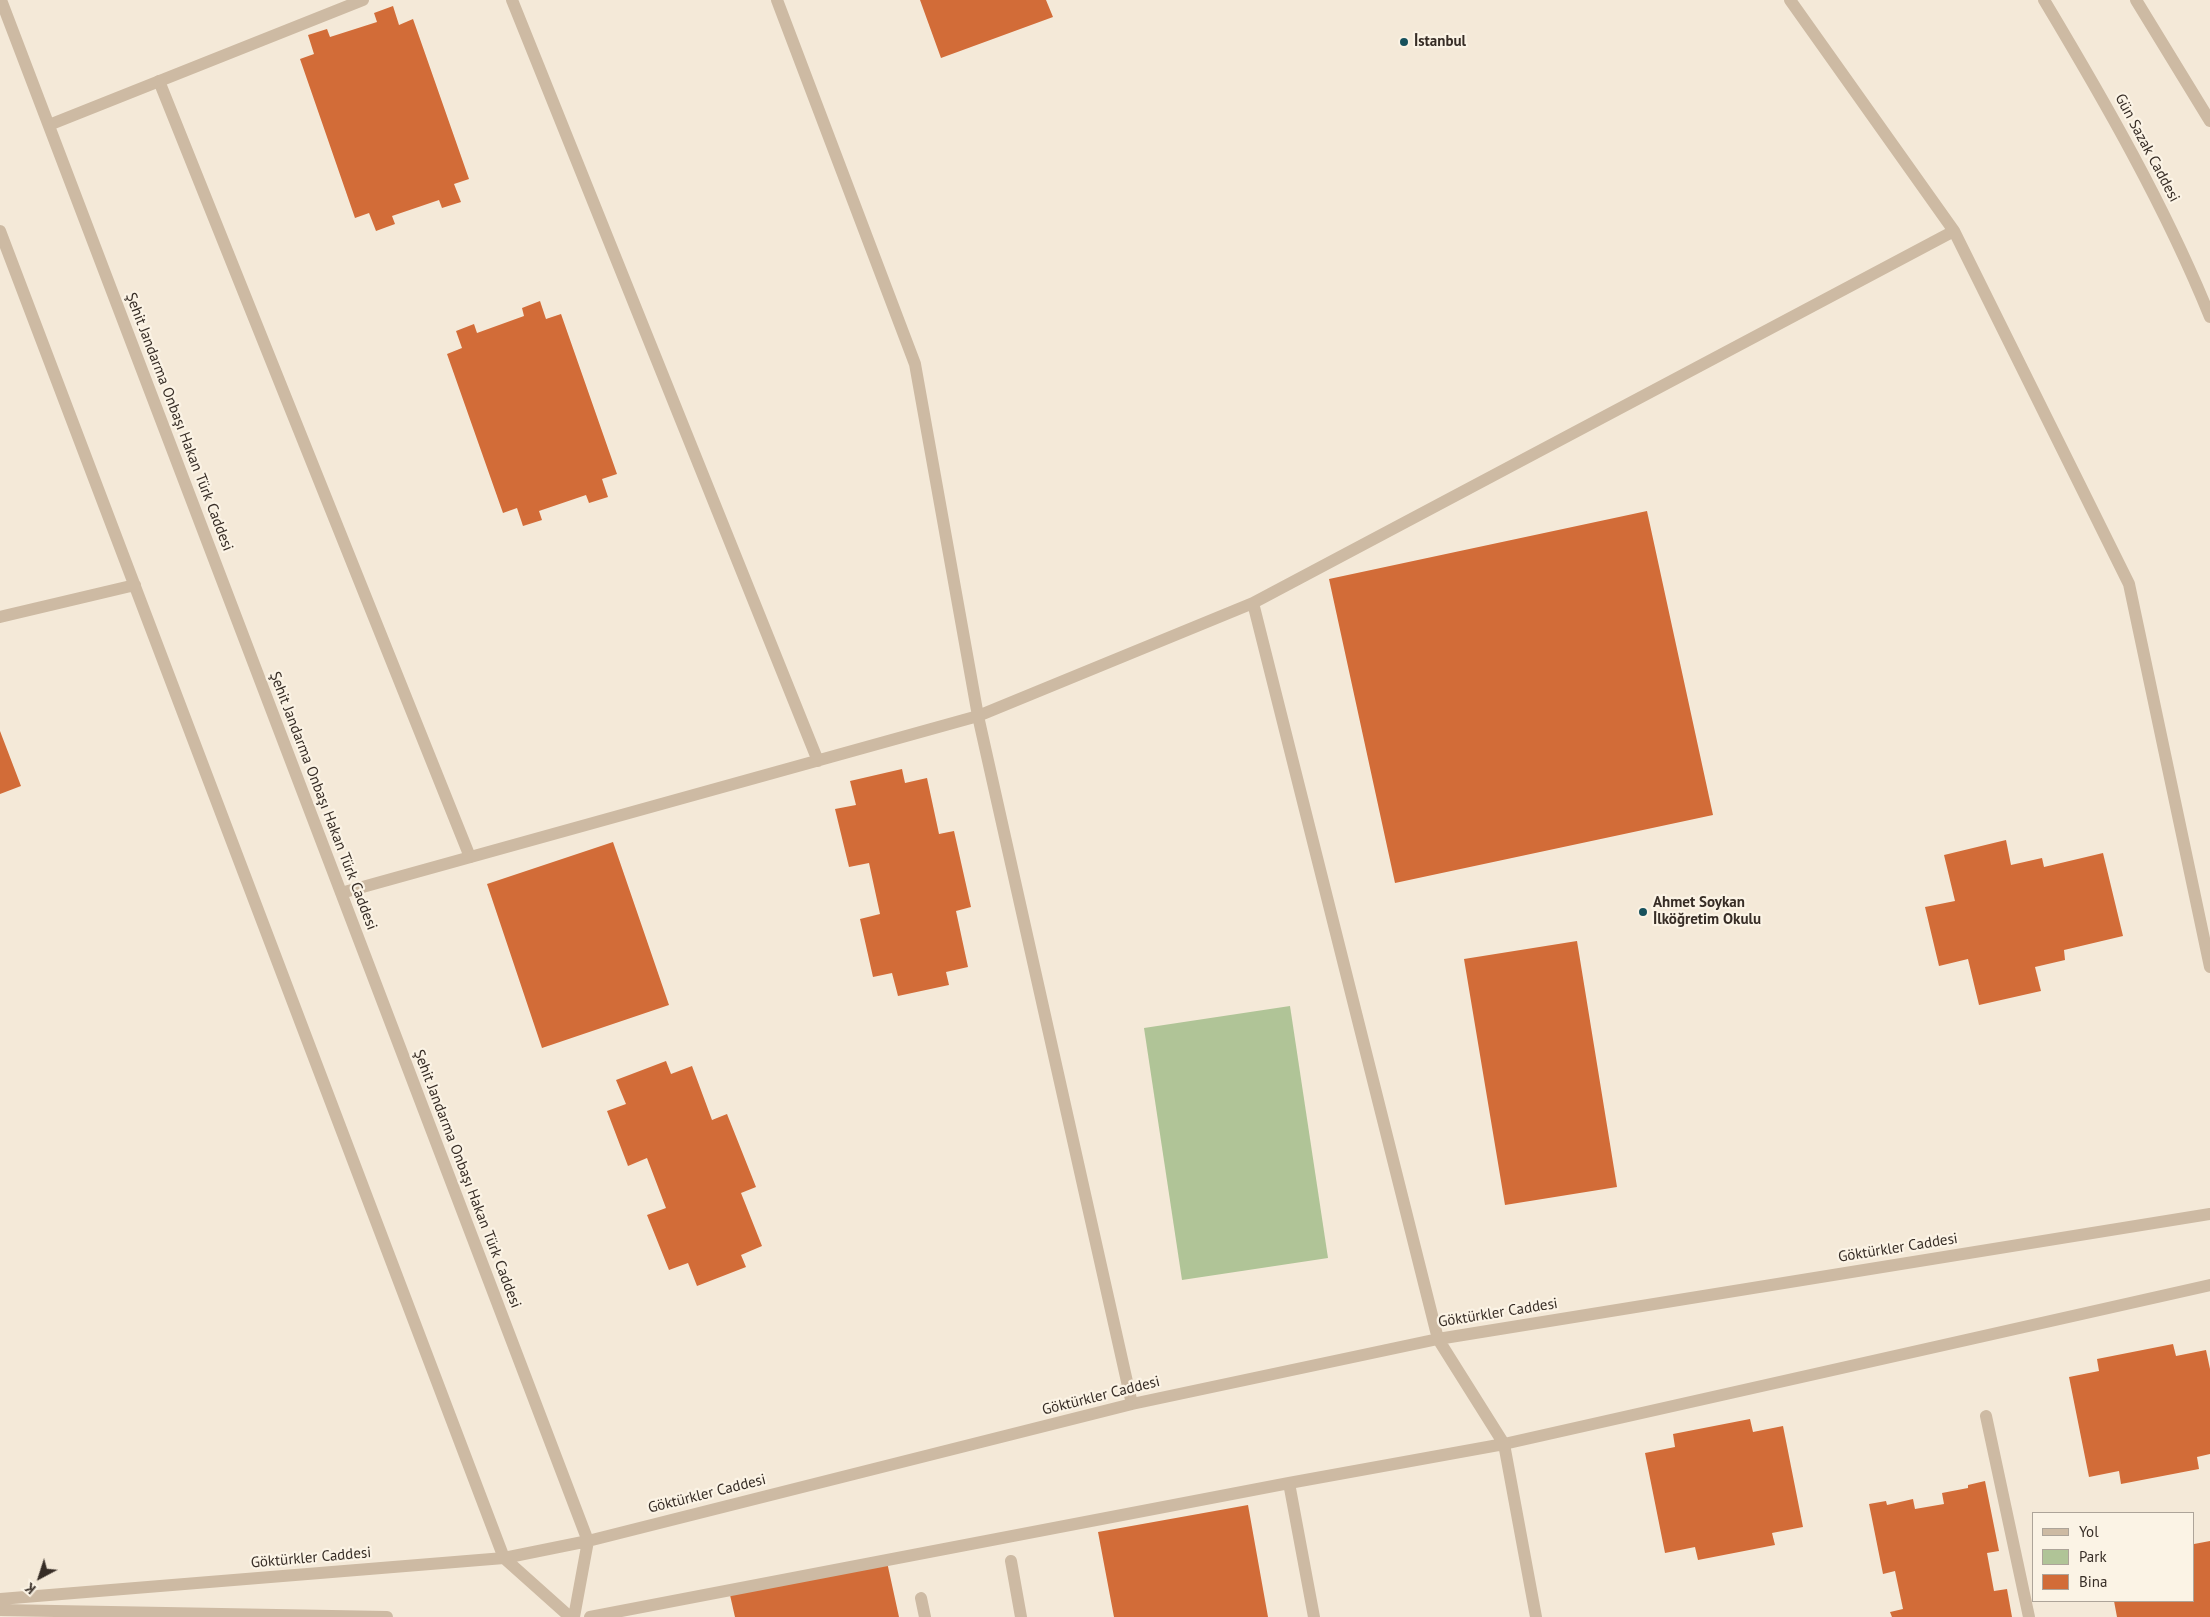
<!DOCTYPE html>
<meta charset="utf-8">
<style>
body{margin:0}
#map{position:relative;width:2210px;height:1617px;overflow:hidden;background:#f4e9d8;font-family:"PT Sans",sans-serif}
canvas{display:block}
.legend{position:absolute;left:2032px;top:1512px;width:162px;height:90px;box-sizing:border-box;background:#fbf3e5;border:1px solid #ada499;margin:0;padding:6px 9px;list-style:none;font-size:15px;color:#372d26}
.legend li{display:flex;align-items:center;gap:10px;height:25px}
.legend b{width:25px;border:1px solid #ada499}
.north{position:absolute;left:15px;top:1552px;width:50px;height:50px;-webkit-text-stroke:4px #fbf3e5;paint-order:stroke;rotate:220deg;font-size:14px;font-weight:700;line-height:20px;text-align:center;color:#372d26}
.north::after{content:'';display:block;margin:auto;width:18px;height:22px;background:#372d26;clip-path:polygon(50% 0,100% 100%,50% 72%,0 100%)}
</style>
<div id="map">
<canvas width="2210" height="1617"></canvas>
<ul class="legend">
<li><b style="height:6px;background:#cdbaa3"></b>Yol</li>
<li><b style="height:14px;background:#b0c497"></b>Park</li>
<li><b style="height:14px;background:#d26c38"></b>Bina</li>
</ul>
<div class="north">K</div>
</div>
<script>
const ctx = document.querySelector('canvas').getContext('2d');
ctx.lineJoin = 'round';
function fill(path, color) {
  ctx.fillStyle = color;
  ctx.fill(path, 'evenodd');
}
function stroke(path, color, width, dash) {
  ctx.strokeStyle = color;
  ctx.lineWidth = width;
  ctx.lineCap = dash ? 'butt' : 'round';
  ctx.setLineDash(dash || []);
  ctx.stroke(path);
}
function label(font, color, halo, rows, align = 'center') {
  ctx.font = font + ' "PT Sans",sans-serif';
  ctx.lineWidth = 4.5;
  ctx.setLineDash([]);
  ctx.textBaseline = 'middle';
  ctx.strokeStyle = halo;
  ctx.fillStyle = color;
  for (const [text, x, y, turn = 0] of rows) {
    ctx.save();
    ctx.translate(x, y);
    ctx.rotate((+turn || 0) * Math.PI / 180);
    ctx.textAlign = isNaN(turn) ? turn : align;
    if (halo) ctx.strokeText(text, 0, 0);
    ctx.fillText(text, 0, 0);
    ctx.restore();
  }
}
fill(new Path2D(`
 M1290,1006L1328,1258L1182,1280L1144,1028Z`), '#b0c497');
fill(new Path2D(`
 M920,0H1046L1053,17L941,58Z
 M393,6L399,25L413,19L469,179L454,184L461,202L442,208L439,200L392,216L395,224L376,231L369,213L355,218L300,59L314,54L308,35L327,29L330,37L377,22L374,13Z
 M540,301L546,319L561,314L617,474L602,479L608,497L589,503L586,495L539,511L542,520L523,526L517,508L503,513L447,354L462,348L456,331L474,324L477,333L524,316L522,308Z
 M1647,511L1713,815L1395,883L1329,579Z
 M0,731L21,786L0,794Z
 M902,769L905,783L927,778L939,834L954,831L971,907L956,911L968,967L946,972L949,985L898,996L892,973L873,977L860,919L880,914L869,863L849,867L835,809L856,805L850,781Z
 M2006,840L2011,865L2042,858L2044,867L2103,853L2123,936L2064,950L2065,960L2035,967L2041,991L1979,1005L1968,959L1939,966L1925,907L1955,901L1944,855Z
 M613,842L669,1005L542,1048L487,884Z
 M1577,941L1617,1187L1505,1205L1464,959Z
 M666,1061L671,1074L692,1066L712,1120L727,1114L756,1187L741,1193L762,1246L741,1255L746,1267L697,1286L688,1263L669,1270L647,1215L666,1208L647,1158L628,1166L607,1111L626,1104L616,1080Z
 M2173,1344L2176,1356L2206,1350L2210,1369V1454L2197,1457L2199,1469L2121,1484L2119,1471L2089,1477L2069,1377L2099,1371L2097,1359Z
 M1750,1419L1753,1432L1783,1426L1803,1527L1772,1533L1775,1545L1698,1560L1695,1547L1665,1553L1645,1453L1675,1447L1673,1434Z
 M1985,1481L1999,1551L1987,1553L1994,1591L2007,1589L2012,1617H1892L1890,1612L1903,1609L1895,1571L1883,1574L1869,1504L1886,1501L1887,1505L1913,1499L1915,1509L1944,1504L1942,1493L1968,1488V1485Z
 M1248,1505L1268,1617H1114L1098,1532Z
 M2210,1541V1617H2117L2114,1601H2194V1544Z
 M887,1562L899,1617H735L730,1595Z`), '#d26c38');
stroke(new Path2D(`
 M159,81L470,857
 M1986,1416L2029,1617
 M1011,1561L1021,1617
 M921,1598L925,1617`), '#cdbaa3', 12);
stroke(new Path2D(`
 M1,0L588,1541L574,1617
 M512,0L818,761
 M777,0L915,364L978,716L1132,1404
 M1790,0L1954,231L2129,584L2210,967
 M49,125L363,0
 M0,231L504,1558L570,1617
 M1253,603L1438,1339L1504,1444L1536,1617
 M0,617L135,585
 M341,893L978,716L1253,603L1954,231
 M1289,1483L1314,1617
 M0,1599L504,1558L588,1541L1132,1404L1438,1339L2210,1214
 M0,1610L387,1617
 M590,1617L1289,1483L1504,1444L2210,1285`), '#cdbaa3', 12);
stroke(new Path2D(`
 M2044,0C2105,102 2165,206 2210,317
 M2136,0L2210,121`), '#cdbaa3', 12);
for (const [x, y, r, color] of [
 [1404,42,5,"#17515c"],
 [1643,912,5,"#17515c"]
]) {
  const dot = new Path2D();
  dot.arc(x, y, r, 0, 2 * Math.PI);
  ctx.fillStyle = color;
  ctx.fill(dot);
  stroke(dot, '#fbf3e5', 2);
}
label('bold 15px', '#372d26', '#fbf3e5', [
 ["İstanbul",1414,42],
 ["Ahmet Soykan",1653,903],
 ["İlköğretim Okulu",1653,920]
], 'left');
label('15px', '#372d26', '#fbf3e5', [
 ["Gün Sazak Caddesi",2147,148,62],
 ["Şehit Jandarma Onbaşı Hakan Türk Caddesi",179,422,69],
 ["Şehit Jandarma Onbaşı Hakan Türk Caddesi",323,801,69],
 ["Şehit Jandarma Onbaşı Hakan Türk Caddesi",467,1179,69],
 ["Göktürkler Caddesi",1898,1248,-9],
 ["Göktürkler Caddesi",1498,1313,-9],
 ["Göktürkler Caddesi",1101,1396,-14],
 ["Göktürkler Caddesi",707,1494,-14],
 ["Göktürkler Caddesi",311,1558,-5]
]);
</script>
